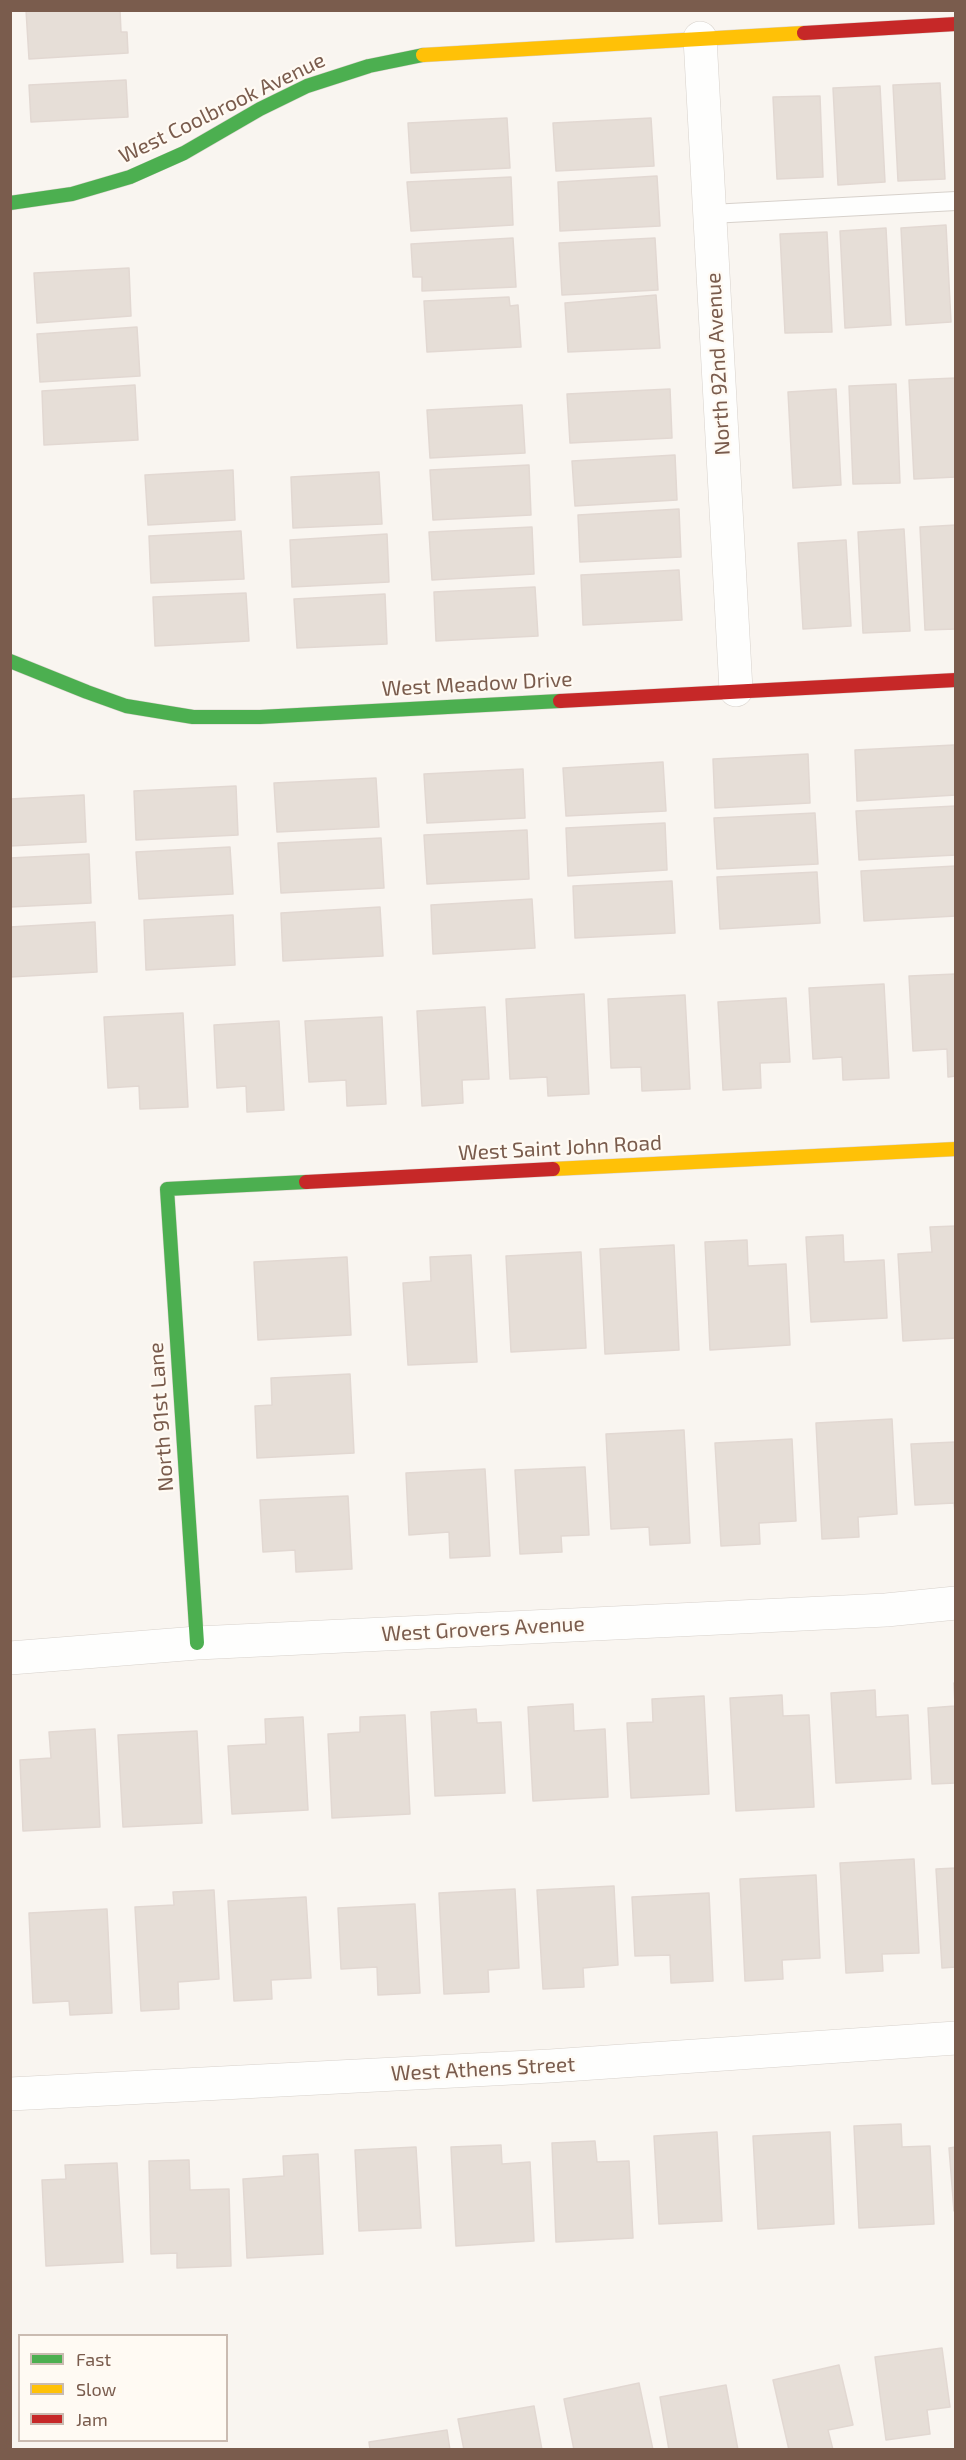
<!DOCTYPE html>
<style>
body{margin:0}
#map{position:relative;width:966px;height:2460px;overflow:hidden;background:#f9f5f0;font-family:"Exo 2",sans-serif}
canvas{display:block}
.frame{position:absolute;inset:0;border:12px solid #7a5c4d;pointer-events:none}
.legend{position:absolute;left:18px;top:2334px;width:210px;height:108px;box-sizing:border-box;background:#fffaf3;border:2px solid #cabbb1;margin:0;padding:8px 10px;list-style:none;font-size:18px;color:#7a5c4d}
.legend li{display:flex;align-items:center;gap:12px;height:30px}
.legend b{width:30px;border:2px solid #cabbb1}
</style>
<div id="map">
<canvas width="966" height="2460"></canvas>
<div class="frame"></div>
<ul class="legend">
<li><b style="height:8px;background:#4caf50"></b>Fast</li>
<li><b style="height:8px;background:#ffc107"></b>Slow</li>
<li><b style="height:8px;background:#c62828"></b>Jam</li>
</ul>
</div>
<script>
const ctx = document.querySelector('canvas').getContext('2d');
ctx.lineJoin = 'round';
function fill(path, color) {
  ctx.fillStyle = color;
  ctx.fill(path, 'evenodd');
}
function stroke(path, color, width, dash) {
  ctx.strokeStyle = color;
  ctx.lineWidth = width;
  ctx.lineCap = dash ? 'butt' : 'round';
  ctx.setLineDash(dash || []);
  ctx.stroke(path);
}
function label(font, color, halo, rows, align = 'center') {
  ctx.font = font + ' "Exo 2",sans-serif';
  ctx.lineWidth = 4.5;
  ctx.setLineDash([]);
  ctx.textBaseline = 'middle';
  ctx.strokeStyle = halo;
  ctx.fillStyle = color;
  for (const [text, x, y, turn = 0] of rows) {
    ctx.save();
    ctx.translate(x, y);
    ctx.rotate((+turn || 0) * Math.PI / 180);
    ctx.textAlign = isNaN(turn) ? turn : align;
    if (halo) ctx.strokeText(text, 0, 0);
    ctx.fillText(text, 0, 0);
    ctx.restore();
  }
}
const building = new Path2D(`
 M26,10H120L121,32H127L128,53L29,59Z
 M126,80L128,117L31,122L29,85Z
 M940,83L945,179L898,181L893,85Z
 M880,86L885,182L838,185L833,88Z
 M820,96L823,177L777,179L773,97Z
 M507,118L510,168L411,173L408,123Z
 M651,118L654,166L556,171L553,123Z
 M657,176L660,226L560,231L558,182Z
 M511,177L513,225L411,231L407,182Z
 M946,225L951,322L906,325L901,228Z
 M886,228L891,325L845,328L840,231Z
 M827,232L832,332L785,333L780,234Z
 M513,238L516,287L422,291V277H413L411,244Z
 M655,238L658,290L562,295L559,243Z
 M129,268L131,316L37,323L34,273Z
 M656,295L660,348L568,352L565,303Z
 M509,297L510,306L518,305L521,347L427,352L424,301Z
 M137,327L140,376L40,382L37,334Z
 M956,378V477L914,479L909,380Z
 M896,384L900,483L853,484L849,386Z
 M135,385L138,440L44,445L42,391Z
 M670,389L672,438L570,443L567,394Z
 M836,389L841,485L793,488L788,392Z
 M522,405L525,453L430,458L427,410Z
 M675,455L677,500L575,506L572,461Z
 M529,465L531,515L433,520L430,470Z
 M233,470L235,520L148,525L145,475Z
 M379,472L382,524L293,528L291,477Z
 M679,509L681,557L580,562L578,515Z
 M956,525V629L925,630L920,527Z
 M532,527L534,574L432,580L429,532Z
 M904,529L910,631L863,633L858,532Z
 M241,531L244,579L151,583L149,536Z
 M387,534L389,582L292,587L290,540Z
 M846,540L851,626L803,629L798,543Z
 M679,570L682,620L583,625L581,575Z
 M535,587L538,636L436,641L434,592Z
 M246,593L249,641L155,646L153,597Z
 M385,594L387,644L297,648L294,599Z
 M954,745L956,795L857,801L855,750Z
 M808,754L810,803L715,808L713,759Z
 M663,762L666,811L566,816L563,768Z
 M523,769L525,818L427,823L424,774Z
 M376,778L379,827L277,832L274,783Z
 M236,786L238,835L136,840L134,791Z
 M84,795L86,842L10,846V799Z
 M956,806V855L859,860L856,811Z
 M815,813L818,864L717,869L714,818Z
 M665,823L667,870L568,876L566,828Z
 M527,830L529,879L427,884L424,835Z
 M381,838L384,888L281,893L278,843Z
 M230,847L233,894L139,899L136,852Z
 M89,854L91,903L10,907V858Z
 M956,866V916L864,921L861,871Z
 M817,872L820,923L720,929L717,877Z
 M672,881L675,933L575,938L573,886Z
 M532,899L535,948L433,954L431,905Z
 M380,907L383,956L283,961L281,913Z
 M233,915L235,965L146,970L144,920Z
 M95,922L97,972L10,977V927Z
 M956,974V1076L948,1077L947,1049L913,1051L909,976Z
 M884,984L889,1078L843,1080L842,1057L813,1059L809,988Z
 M584,994L589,1094L548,1096L547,1077L510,1079L506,999Z
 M685,995L690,1089L642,1091L641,1067L611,1068L608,999Z
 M786,998L790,1062L760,1063L761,1088L723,1090L718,1002Z
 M485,1007L489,1079L462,1080L463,1103L422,1106L417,1011Z
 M183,1013L188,1107L140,1109L139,1086L108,1088L104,1017Z
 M382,1017L386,1104L347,1106L346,1080L309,1082L305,1021Z
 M279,1021L284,1110L247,1112L246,1086L217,1088L214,1025Z
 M956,1226V1338L903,1341L898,1254L932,1252L930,1227Z
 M843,1235L844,1262L884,1260L887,1318L811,1322L806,1237Z
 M747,1240L748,1266L786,1264L790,1345L710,1350L705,1242Z
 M674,1245L679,1350L605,1354L600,1249Z
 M581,1252L586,1348L511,1352L506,1256Z
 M471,1255L477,1362L408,1365L403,1283L431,1281L430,1257Z
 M347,1257L351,1335L258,1340L254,1262Z
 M350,1374L354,1453L257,1458L255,1406L272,1405L271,1378Z
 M892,1419L897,1514L858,1517L859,1537L822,1539L816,1423Z
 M684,1430L690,1543L650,1545L649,1527L611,1529L606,1434Z
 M792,1439L796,1521L759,1523L760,1544L721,1546L715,1443Z
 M956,1442V1523L954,1503L915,1505L911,1444Z
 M585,1467L589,1535L561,1536L562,1552L520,1554L515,1470Z
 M485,1469L490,1556L450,1558L449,1532L409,1535L406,1473Z
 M348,1496L352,1569L296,1572L295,1550L263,1552L260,1500Z
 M954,1683H956V1783L932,1784L928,1708L955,1706Z
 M875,1690L876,1717L908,1715L911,1779L836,1783L831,1693Z
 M782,1695L783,1716L809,1715L814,1807L736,1811L730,1698Z
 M704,1696L709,1794L631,1798L627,1723L653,1722L652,1699Z
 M573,1704L574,1731L605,1729L608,1797L533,1801L528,1707Z
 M476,1709L477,1723L501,1722L505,1793L435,1796L431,1712Z
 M405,1715L410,1814L332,1818L328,1734L360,1732V1717Z
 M303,1717L308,1810L232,1814L228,1746L266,1744L265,1719Z
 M95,1729L100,1827L23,1831L20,1760L51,1758L49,1732Z
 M197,1731L202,1823L123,1827L118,1735Z
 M914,1859L919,1953L882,1954L883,1971L846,1973L840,1863Z
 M956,1868V1967L942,1968L936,1869Z
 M816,1875L820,1958L782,1960L783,1979L745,1981L740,1879Z
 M614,1886L618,1965L583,1968L584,1987L543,1989L537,1890Z
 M515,1889L519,1968L488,1970L489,1992L444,1994L439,1893Z
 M214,1890L219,1979L178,1982L179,2009L141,2011L135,1907L174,1905L173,1892Z
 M709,1893L713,1981L671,1983L670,1955L635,1956L632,1897Z
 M306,1897L311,1978L271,1980L272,1999L234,2001L228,1901Z
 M415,1904L420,1993L378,1995L377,1967L341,1969L338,1908Z
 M107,1909L112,2013L70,2015L69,2001L33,2003L29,1913Z
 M901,2124L902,2147L930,2146L934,2224L859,2228L854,2126Z
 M717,2132L722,2221L659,2224L654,2136Z
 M830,2132L834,2224L758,2229L753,2136Z
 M595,2141L597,2162L629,2161L633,2238L556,2242L552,2143Z
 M501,2145L502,2164L530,2162L534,2241L456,2246L451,2147Z
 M416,2147L421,2228L359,2231L355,2150Z
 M956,2147V2211H954L949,2148Z
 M318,2154L323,2254L247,2258L243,2179L284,2176L283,2156Z
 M189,2160L190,2190L229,2189L231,2266L177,2268V2253L151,2254L149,2161Z
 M117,2163L123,2262L46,2266L42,2180L66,2179L65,2165Z
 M942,2348L950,2407L927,2410L930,2434L886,2440L875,2357Z
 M839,2365L853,2425L828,2430L833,2450H789L773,2380Z
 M639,2383L653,2450H574L564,2399Z
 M726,2385L738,2450H669L660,2397Z
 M534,2406L542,2450H464L458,2419Z
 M447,2430L450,2450H370L369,2442Z`);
fill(building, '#e6ded7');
stroke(building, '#e2d8d2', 1.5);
const lane = new Path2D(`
 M711,214L956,201`);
const street = new Path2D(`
 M700,38L736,690
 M10,1658L197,1643L886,1610L956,1603
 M10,2094L550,2066L956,2038`);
const fast = new Path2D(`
 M10,203L72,194L130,177L184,153L260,109L307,86L369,66L423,55
 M10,661L87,692L126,706L193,717H260L560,701
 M197,1643L167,1189L306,1182`);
const slow = new Path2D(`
 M423,55L804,33
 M553,1169L956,1149`);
const jam = new Path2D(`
 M804,33L956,24
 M560,701L956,680
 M306,1182L553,1169`);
stroke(lane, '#d7d1cb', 20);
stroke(street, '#d7d1cb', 34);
stroke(fast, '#d9d2cb', 15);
stroke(slow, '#d9d2cb', 15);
stroke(jam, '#d9d2cb', 15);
stroke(lane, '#fefefd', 18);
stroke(street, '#fefefd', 33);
stroke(fast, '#4caf50', 14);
stroke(slow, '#ffc107', 14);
stroke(jam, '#c62828', 14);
label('21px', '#7a5c4d', '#fffaf3', [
 ["West Coolbrook Avenue",222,108,-26],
 ["North 92nd Avenue",718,364,-93],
 ["West Meadow Drive",477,684,-3],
 ["West Saint John Road",560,1148,-3],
 ["North 91st Lane",161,1417,-94],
 ["West Grovers Avenue",483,1629,-3],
 ["West Athens Street",483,2069,-3]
]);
</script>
